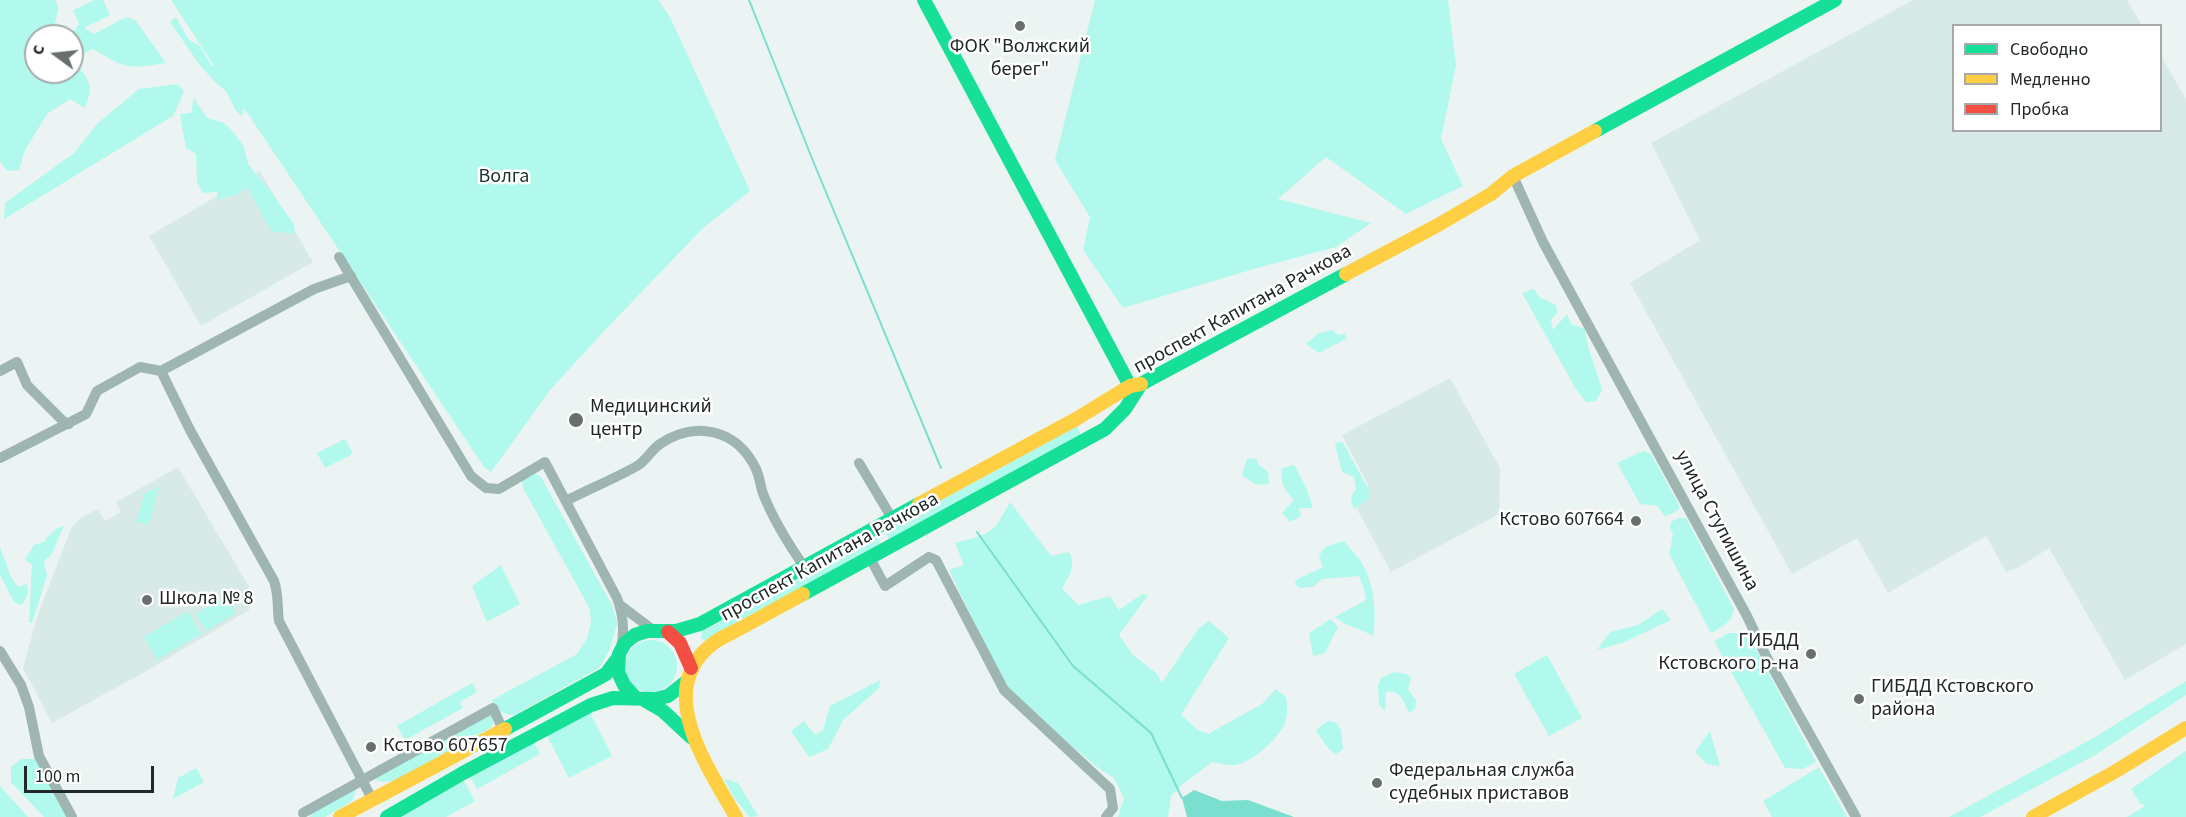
<!DOCTYPE html>
<meta charset="utf-8">
<style>
body{margin:0}
#map{position:relative;width:2186px;height:817px;overflow:hidden;background:#ebf4f2;font-family:"Source Sans 3",sans-serif}
canvas{display:block}
.legend{position:absolute;left:1952px;top:24px;width:210px;height:108px;box-sizing:border-box;background:#fff;border:2px solid #a7a9a9;margin:0;padding:8px 10px;list-style:none;font-size:18px;color:#222827}
.legend li{display:flex;align-items:center;gap:12px;height:30px}
.legend b{width:30px;border:2px solid #a7a9a9}
.north{position:absolute;left:24px;top:24px;width:60px;height:60px;box-sizing:border-box;background:#fff;border:2px solid #a7a9a9;border-radius:50%;rotate:285deg;font-size:16px;font-weight:700;line-height:24px;text-align:center;color:#222827}
.north::after{content:'';display:block;margin:auto;width:21px;height:27px;background:#686f6e;clip-path:polygon(50% 0,100% 100%,50% 72%,0 100%)}
.scale{position:absolute;left:24px;top:766px;width:130px;height:27px;box-sizing:border-box;border:3px solid #222827;border-top:0;padding-left:8px;font-size:18px;line-height:21px;white-space:nowrap;color:#222827;-webkit-text-stroke:4px #fff;paint-order:stroke}
</style>
<div id="map">
<canvas width="2186" height="817"></canvas>
<ul class="legend">
<li><b style="height:8px;background:#16e098"></b>Свободно</li>
<li><b style="height:8px;background:#ffcf43"></b>Медленно</li>
<li><b style="height:8px;background:#f24e42"></b>Пробка</li>
</ul>
<div class="north">С</div>
<div class="scale">100 m</div>
</div>
<script>
const ctx = document.querySelector('canvas').getContext('2d');
ctx.lineJoin = 'round';
function fill(path, color) {
  ctx.fillStyle = color;
  ctx.fill(path, 'evenodd');
}
function stroke(path, color, width, dash) {
  ctx.strokeStyle = color;
  ctx.lineWidth = width;
  ctx.lineCap = dash ? 'butt' : 'round';
  ctx.setLineDash(dash || []);
  ctx.stroke(path);
}
function label(font, color, halo, rows, align = 'center') {
  ctx.font = font + ' "Source Sans 3",sans-serif';
  ctx.lineWidth = 5;
  ctx.setLineDash([]);
  ctx.textBaseline = 'middle';
  ctx.strokeStyle = halo;
  ctx.fillStyle = color;
  for (const [text, x, y, turn = 0] of rows) {
    ctx.save();
    ctx.translate(x, y);
    ctx.rotate((+turn || 0) * Math.PI / 180);
    ctx.textAlign = isNaN(turn) ? turn : align;
    if (halo) ctx.strokeText(text, 0, 0);
    ctx.fillText(text, 0, 0);
    ctx.restore();
  }
}
fill(new Path2D(`
 M1913,0H2127L2142,25L1954,26V130H2160L2161,56L2186,99V644L2125,680L2049,548L2018,568L2006,572L1986,536L1888,593L1857,538L1792,574L1630,283L1700,240L1651,143Z
 M260,171L313,262L201,326L149,236Z
 M1450,378L1500,468L1499,514L1391,572L1352,500L1369,487L1342,435Z
 M178,467L251,590L249,610L150,669L52,723L23,668L38,614L71,529L79,519L98,509L105,521L121,512L116,502Z`), '#d8eae7');
fill(new Path2D(`
 M0,0H56L58,10L52,36H36V72H72V36H70L79,24L73,10L95,0H103L110,15L84,28L94,34L126,17L135,20L166,63C127,69 127,69 93,49L74,58C86,81 96,80 85,108L70,99L47,114L25,150L19,170L7,171L0,161Z
 M171,0H658L670,17L750,191L703,228L606,329L550,390L491,472L484,467L244,108L242,116L236,111L226,91L214,81L199,64L170,22L176,17L189,40L200,46L212,66L215,67Z
 M1095,0H1448L1456,65L1441,139L1463,186L1406,214L1326,157L1278,199L1371,223L1336,247L1257,268L1123,308L1083,250L1090,217L1055,160Z
 M178,84L184,92L173,116L4,219L5,203L74,153L98,123L139,89Z
 M194,98L207,118L222,122L231,129L244,147L248,164L269,189L294,224L295,234L271,231L247,187L240,193L218,200L217,192L203,193L197,182L196,154L186,148L180,114L191,113Z
 M1534,289L1539,297L1556,305L1557,313L1551,320L1553,330L1567,314L1571,324L1585,329C1587,350 1597,369 1602,390L1596,401L1586,402L1576,389L1522,293Z
 M1333,330L1338,335L1345,334L1346,339L1319,353L1306,344L1319,333Z
 M1077,426L1081,435L890,540L885,531Z
 M345,439L353,454L325,468L317,453Z
 M1342,441L1370,492V498L1354,509C1350,500 1350,497 1356,489L1354,477L1342,472L1335,444Z
 M1643,451L1651,454L1678,503L1679,509L1672,514L1664,516L1658,506L1640,504L1617,463Z
 M1256,458L1258,464L1268,472L1269,484C1256,486 1252,483 1242,475L1247,459Z
 M1294,465L1306,487L1313,508H1299L1301,516L1290,522L1282,513L1294,500C1284,491 1280,481 1282,468Z
 M535,473L541,477L613,607L617,624L610,649L599,668L514,715C503,715 496,709 492,700L577,654L587,638L591,623L590,609L523,488L522,481Z
 M159,487L149,525L136,522L145,493Z
 M1010,502L1051,556L1069,552C1076,566 1070,575 1062,588L1078,605L1110,596L1119,610L1142,594L1148,595L1119,635L1133,655L1156,673L1162,683L1198,629L1209,621L1229,638L1181,715L1198,730L1208,734L1262,704L1276,689L1286,697C1287,704 1288,713 1286,720C1281,737 1253,762 1235,765C1228,766 1219,763 1212,762L1183,784L1171,796L1168,817H1118L1124,798L1114,778L1097,767L1008,692L949,570L964,565L955,543C991,533 992,536 1010,502Z
 M1678,518H1686L1734,609C1731,623 1724,626 1711,633L1669,554L1673,535L1670,527L1671,522Z
 M64,526L51,555L44,561L47,576L32,623H29L32,564L25,560L34,545L44,542C49,534 55,528 64,526Z
 M877,537L881,544L705,641L701,638L702,632Z
 M1344,541C1350,549 1360,558 1364,567C1374,585 1377,617 1373,636C1360,628 1346,627 1335,617L1366,600L1364,589L1359,576L1322,579L1313,587L1299,588L1295,584L1296,580L1323,567L1319,556L1325,547Z
 M0,547L11,577L18,587L27,584L28,593L22,605L14,602L0,575Z
 M501,565L520,604L487,622L472,586Z
 M226,596L236,613L206,631L195,614Z
 M1662,609L1671,620L1622,643L1597,650L1610,632L1638,625Z
 M188,611L201,634L157,660L144,637Z
 M1331,619L1338,627L1325,653L1313,656L1309,633Z
 M1729,633H1739L1750,638L1816,762L1803,769L1785,768L1714,641Z
 M625 666a26 26 0 1 1 52 0a26 26 0 1 1-52 0Z
 M1547,655L1582,718L1549,736L1514,674Z
 M1394,672L1406,674L1411,677L1408,689L1416,700L1415,709L1409,713C1404,702 1400,689 1386,692L1385,711L1379,705L1378,685L1381,678Z
 M880,680L879,688L843,720L828,749L809,757L791,731L804,721L815,735L823,730L830,706Z
 M2186,681V695L2095,755L1980,817H1949L2090,740Z
 M472,683L477,692L460,702L463,708L405,740L397,726Z
 M589,711L612,756L569,778L546,734Z
 M491,713L494,719L492,727L395,781L382,782L372,778Z
 M1328,721L1335,722L1341,730L1343,749L1336,754C1326,749 1324,740 1316,732L1318,728Z
 M1710,731L1720,766L1707,764L1695,752Z
 M533,741L540,754L477,789L469,775Z
 M2186,751V817H2127L2145,806L2140,803L2131,789Z
 M21,759H37L67,817H44L11,782V767Z
 M1819,767L1847,817H1772L1763,801Z
 M196,768L204,782L173,799L178,778Z
 M463,779L475,801L446,817H393Z
 M724,779L738,783L758,816L750,817L734,798Z
 M0,786L28,817H0Z
 M357,786L352,801L325,817H310L312,811Z`), '#b0f9ec');
fill(new Path2D(`
 M1194,790L1222,801L1248,800L1294,817H1187L1182,798Z`), '#7adfcf');
stroke(new Path2D(`
 M749,0L813,161L941,468
 M977,532L1073,666L1151,733L1182,798`), '#7adfcf', 2);
stroke(new Path2D(`
 M1513,176L1543,242L1747,616L1766,656L1856,817
 M339,257L471,476L486,488L499,489L545,462L617,598C623,614 625,630 621,647
 M0,371L17,362L27,385L63,421L69,424
 M161,371L314,289L351,276
 M0,458L86,414L97,391L140,367L161,371L190,430L274,581C279,595 277,608 279,621L372,799
 M859,463L893,520
 M566,501C589,489 614,479 637,466C646,461 651,450 660,444C695,420 737,429 756,469C760,477 760,487 764,496C774,521 789,545 805,568
 M870,558L885,586L929,557L936,560L1004,690L1110,789L1113,808L1106,817
 M620,605L653,630
 M0,651L21,685L29,707L39,756L72,817
 M303,813L493,708L503,730`), '#9eb5b1', 10);
stroke(new Path2D(`
 M924,0L1130,386
 M1595,131L1835,0
 M803,594L1105,429L1125,409L1141,384L1346,274
 M635,697L624,685L618,672L619,654L625,643L635,635L647,631H676L700,624L919,504
 M644,700L663,711L691,737
 M505,729L606,674L618,658
 M387,817L463,773L591,705L613,698L656,699L668,696L686,682`), '#16e098', 14);
stroke(new Path2D(`
 M1346,274L1438,225L1491,194L1513,176L1595,131
 M919,504L1076,419L1130,386L1141,384
 M340,817L505,729
 M736,817C708,767 651,688 715,642C724,636 734,632 743,627C763,616 783,605 803,594
 M2033,817L2116,771L2186,728`), '#ffcf43', 14);
stroke(new Path2D(`
 M668,632L680,643L691,668`), '#f24e42', 14);
for (const [x, y, r, color] of [
 [1020,26,6,"#686f6e"],
 [576,420,8,"#686f6e"],
 [1636,521,6,"#686f6e"],
 [147,600,6,"#686f6e"],
 [1811,654,6,"#686f6e"],
 [1859,699,6,"#686f6e"],
 [371,747,6,"#686f6e"],
 [1377,783,6,"#686f6e"]
]) {
  const dot = new Path2D();
  dot.arc(x, y, r, 0, 2 * Math.PI);
  ctx.fillStyle = color;
  ctx.fill(dot);
  stroke(dot, '#fff', 2);
}
label('20px', '#222827', '#fff', [
 ["ФОК \"Волжский",1020,48,"center"],
 ["берег\"",1020,71,"center"],
 ["Медицинский",590,408],
 ["центр",590,431],
 ["Кстово 607664",1624,521,"right"],
 ["Школа № 8",159,600],
 ["ГИБДД",1799,642,"right"],
 ["Кстовского р-на",1799,665,"right"],
 ["ГИБДД Кстовского",1871,688],
 ["района",1871,711],
 ["Кстово 607657",383,747],
 ["Федеральная служба",1389,772],
 ["судебных приставов",1389,795]
], 'left');
label('20px', '#1b322e', '#fff', [
 ["Волга",504,178]
]);
label('20px', '#222827', '#fff', [
 ["проспект Капитана Рачкова",1243,310,-29],
 ["улица Ступишина",1716,521,62],
 ["проспект Капитана Рачкова",830,558,-29]
]);
</script>
